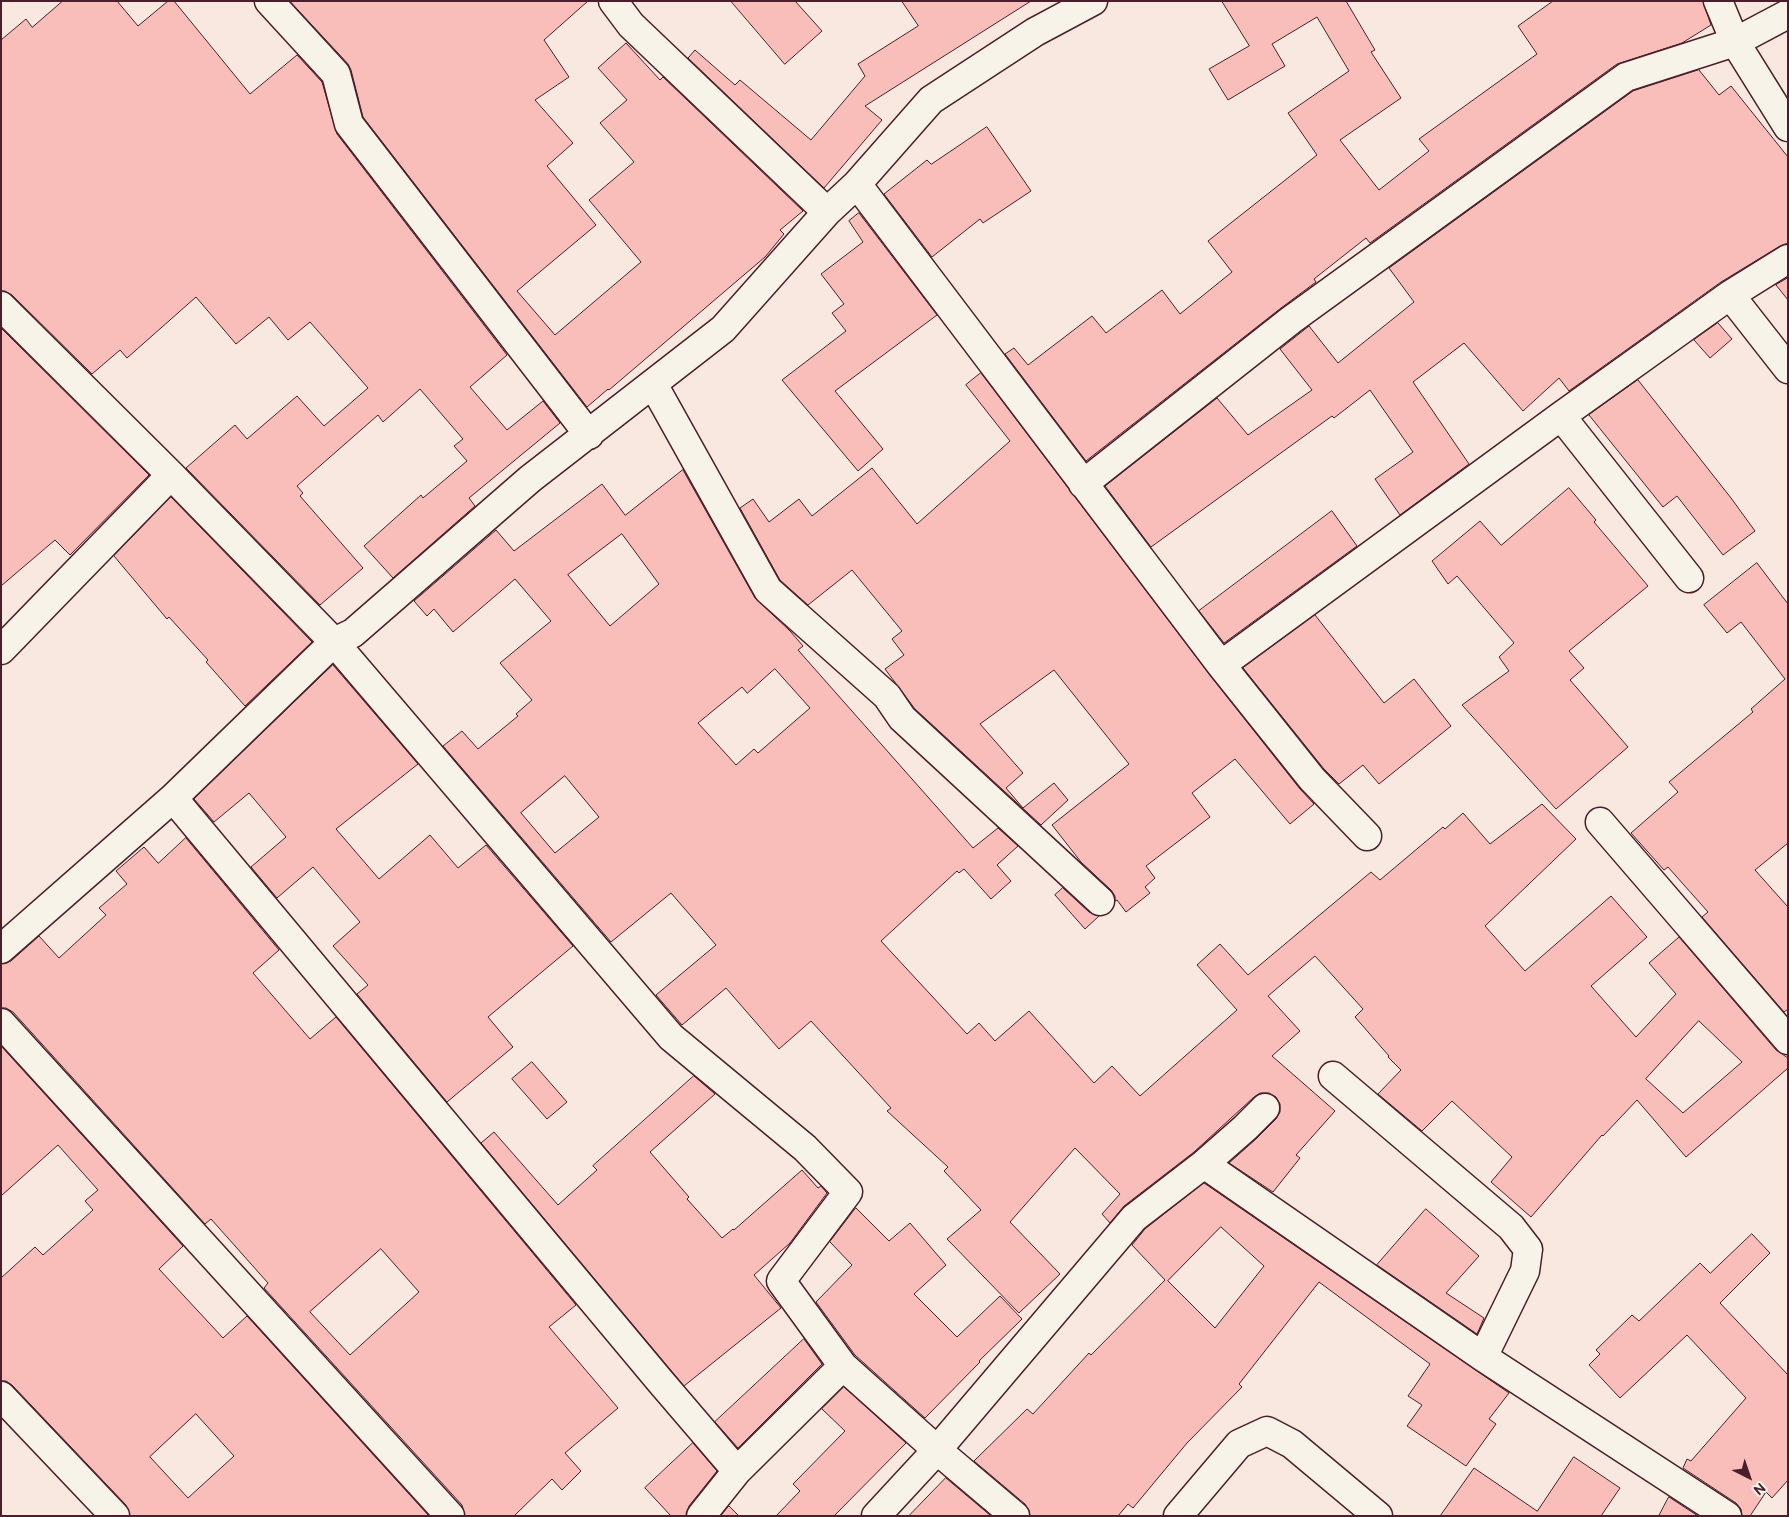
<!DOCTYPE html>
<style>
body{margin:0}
#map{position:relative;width:1789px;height:1517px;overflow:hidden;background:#f8e8df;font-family:"Balsamiq Sans",sans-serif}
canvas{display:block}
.frame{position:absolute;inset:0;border:2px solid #4a1f2b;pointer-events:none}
.north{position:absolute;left:1724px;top:1452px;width:50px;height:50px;-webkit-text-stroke:4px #f7f3e8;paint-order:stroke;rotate:139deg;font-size:14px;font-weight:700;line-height:20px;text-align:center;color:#4a1f2b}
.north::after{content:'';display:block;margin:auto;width:18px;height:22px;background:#4a1f2b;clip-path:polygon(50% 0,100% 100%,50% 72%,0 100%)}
</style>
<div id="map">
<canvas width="1789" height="1517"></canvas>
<div class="frame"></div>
<div class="north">N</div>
</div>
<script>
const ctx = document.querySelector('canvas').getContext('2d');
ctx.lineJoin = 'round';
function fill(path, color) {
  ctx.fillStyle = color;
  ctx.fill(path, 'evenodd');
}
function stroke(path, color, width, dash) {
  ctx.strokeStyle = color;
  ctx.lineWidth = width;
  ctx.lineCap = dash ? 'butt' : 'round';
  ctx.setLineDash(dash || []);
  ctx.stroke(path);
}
const building = new Path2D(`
 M63,1H117L138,26L168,1H174L250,94L297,55L322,82L337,134L507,355L470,387L507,430L543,401L560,423L469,498L475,506L393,578L364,546L421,495L423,498L467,461L454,446L463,439L420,389L383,422L378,415L297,486L303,493L300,496L363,568L320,605L186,468L235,425L247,439L297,396L324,426L368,388L310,322L288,340L269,317L236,344L196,297L127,358L120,350L92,374L12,295L5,291H1V40L26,19L32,27Z
 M290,1H588L544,40L569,77L535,100L573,143L547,166L596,225L517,291L555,335L641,262L589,200L634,162L600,123L627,100L598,68L626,43L660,80L663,77L803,211L780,230L784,234L765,257L609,390L608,389L587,407L363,117L351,70L348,64Z
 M731,1H795L822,31L785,64Z
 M902,1H1031L865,106L882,120L824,188L688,58L695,50L735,85L740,80L811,140L865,76L858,64L918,26Z
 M1222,1H1346L1375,50L1371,52L1401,98L1340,140L1379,190L1429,151L1419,139L1537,54L1518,26L1553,1H1703L1711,25L1682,43L1617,64L1370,243L1366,238L1314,279L1316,282L1281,308L1086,461L1005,354L1014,348L1028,365L1092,316L1106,333L1162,290L1180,314L1232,272L1208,241L1317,155L1288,113L1349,71L1317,17L1272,44L1285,66L1228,100L1209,69L1249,46Z
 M1699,70L1719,95L1731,86L1788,157V243L1780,246L1721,282L1569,391L1559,378L1523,411L1464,343L1413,382L1469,464L1400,515L1375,479L1413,452L1370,390L1334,418L1332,416L1151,547L1105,486L1217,398L1248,435L1312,390L1280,349L1309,326L1338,363L1414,302L1389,268L1633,91Z
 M987,127L1031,191L983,223L980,219L932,257L884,194L927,160L931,164Z
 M859,213L937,315L835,391L883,449L858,471L782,380L846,331L832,313L844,304L821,274L863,242L849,221Z
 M1788,278V300L1776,285Z
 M1718,323L1732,339L1710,358L1694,340Z
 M1,328L149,475L70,555L55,540L1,586Z
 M981,373L1209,674L1300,789L1314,804L1290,824L1235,759L1192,793L1210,817L1146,866L1155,878L1145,887L1150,893L1126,912L1117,900L1115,901V896L1111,890L1081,862L1052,825L1129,764L1054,670L980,724L1023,773L1006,788L1023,808L1054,783L1068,800L1041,825L915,709L885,669L904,655L892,639L902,631L852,570L808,605L780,580L740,508L753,499L769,522L799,499L812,516L872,468L917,524L1010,441L966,385Z
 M1638,380L1731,498L1755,531L1723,555L1677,496L1663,507L1589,415Z
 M683,470L755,598L790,631L803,646L798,650L973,848L998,828L1018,846L997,865L1011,881L991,899L964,869L959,873L957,871L881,941L967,1034L979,1023L995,1041L1029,1011L1094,1083L1112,1066L1140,1096L1237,1010L1197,965L1220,944L1248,975L1371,872L1380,880L1443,827L1445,829L1463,813L1490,844L1542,804L1576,839L1485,926L1525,971L1611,896L1647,937L1591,986L1636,1037L1676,994L1649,963L1679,937L1776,1050L1788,1058V1068L1686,1157L1637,1100L1603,1136L1602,1135L1531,1217L1491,1182L1512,1157L1452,1101L1422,1131L1378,1094L1401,1070L1388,1057L1389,1056L1355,1017L1363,1009L1315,956L1268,996L1300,1031L1272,1056L1335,1111L1296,1155L1300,1158L1273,1192L1229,1163L1256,1139L1276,1119L1280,1112V1104L1276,1097L1269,1093H1260L1254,1097L1194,1152L1124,1206L1110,1223L1102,1214L1120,1194L1075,1148L1010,1222L1060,1274L1019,1313L947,1239L981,1210L944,1171L948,1167L887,1111L891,1108L811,1021L779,1049L726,988L682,1025L656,995L716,945L671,893L611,942L443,746L462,731L478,749L518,716L516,714L532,700L500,663L551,621L515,579L453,632L434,609L427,616L414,601L496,530L514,551L602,484L625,515ZM622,534L659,584L610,626L568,575ZM775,669L810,708L758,753L754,749L736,765L698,723L742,687L747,693ZM565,776L599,817L555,853L521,813ZM1699,1021L1742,1062L1683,1113L1646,1079Z
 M1569,488L1596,520L1594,522L1648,586L1569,651L1584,668L1570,680L1628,747L1556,809L1462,705L1509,671L1499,657L1514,643L1457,576L1448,584L1432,561L1480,521L1501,545Z
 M171,497L312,642L245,706L206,662L208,660L169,617L167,619L114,556Z
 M1332,511L1357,546L1224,643L1199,611Z
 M1757,563L1788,604V843L1755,870L1788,907V1009L1784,1012L1702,917L1708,912L1668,867L1664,870L1631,833L1678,792L1669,782L1753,712L1751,709L1785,679L1741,622L1727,633L1704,605Z
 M1315,615L1384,703L1414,679L1451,726L1379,784L1363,765L1339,784L1324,769L1243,668Z
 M333,665L418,764L336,829L379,879L430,835L458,868L486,845L573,946L488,1017L513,1047L447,1102L357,994L368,985L333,946L360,922L313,867L277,898L251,867L286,837L249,793L214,822L194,799Z
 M186,838L279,950L253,973L310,1039L336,1017L576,1305L549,1327L618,1408L565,1453L581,1471L562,1490L552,1479L514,1516H465L462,1505L264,1288L268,1283L211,1219L205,1224L13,1012L6,1008H1V964L11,961L39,936L59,958L106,915L99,908L127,884L116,871L144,847L158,863ZM381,1249L419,1292L350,1355L310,1312Z
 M1063,888L1089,912L1099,916L1085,929L1055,895Z
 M1,1046L183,1246L159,1269L223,1338L247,1316L429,1516H130L126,1505L12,1385L6,1381H1V1278L35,1247L43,1255L93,1210L85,1201L98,1190L58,1145L1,1196ZM196,1414L234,1456L188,1498L150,1457Z
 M532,1062L567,1102L547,1119L512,1079Z
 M694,1076L715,1094L650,1152L689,1197L687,1199L722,1238L733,1229L734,1230L802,1170L818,1188L821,1186L827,1193L790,1243L754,1275L781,1308L684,1386L481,1143L494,1132L558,1205L597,1170L593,1166Z
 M1204,1183L1509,1393L1489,1419L1496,1424L1466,1466L1407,1426L1422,1405L1408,1396L1430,1364L1319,1282L1239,1384L1242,1387L1187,1443L1133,1508L1128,1504L1118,1516H1030L1029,1510L1025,1504L974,1461L1027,1409L1033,1414L1089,1353L1091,1355L1165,1280L1132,1245L1145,1229ZM1221,1227L1264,1266L1215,1328L1168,1281Z
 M856,1208L889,1241L910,1223L946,1265L914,1294L957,1337L1000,1296L1022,1319L979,1361L980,1362L925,1418L855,1355L816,1302L852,1265L830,1242Z
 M1426,1209L1479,1256L1446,1293L1484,1318L1477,1334L1377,1265Z
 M1752,1234L1770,1253L1720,1303L1788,1375V1480L1772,1498L1766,1492L1750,1516H1742L1741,1509L1736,1503L1683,1468L1687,1459L1691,1461L1746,1398L1687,1335L1620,1398L1589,1365L1600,1354L1596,1350L1632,1315L1639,1321L1700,1263L1710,1273Z
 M804,1339L822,1364L738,1448L715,1422Z
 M844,1387L906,1443L834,1516H776L800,1491L793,1484L845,1431L822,1409Z
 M693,1443L717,1471L689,1506L686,1516H671L645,1488Z
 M1574,1457L1620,1488L1601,1516H1440L1474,1468L1537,1511Z
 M946,1478L991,1516H909Z
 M1669,1497L1698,1516H1659Z
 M729,1506L739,1516H721Z`);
fill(building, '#fabeba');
stroke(building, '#4a1f2b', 1);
const minor = new Path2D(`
 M269,1L336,74L349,124L589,435
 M613,1L631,25L827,212
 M1718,1L1735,42L1788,127
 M857,184L1221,665L1312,779L1367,836
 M1730,295L1788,369
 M1,306L171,475L334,642L671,1037L805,1148L848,1192L781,1281L843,1366L737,1471L701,1516
 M653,384L768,590L887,696L902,718L1100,901
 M1561,416L1689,578
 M1083,484L1291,320L1626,77L1735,42L1788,14
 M1,650L171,475
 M1221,665L1561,416L1730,295L1788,259
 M173,798L660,1381L737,1471
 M1600,822L1788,1040
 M1,949L173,798L334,642L353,633L530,479L723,329L827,212L857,184L931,100L1035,32L1093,1
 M1,1023L450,1516
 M1333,1076L1511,1227L1528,1249L1525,1271L1483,1357L1727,1516
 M1204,1164L1483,1357
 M843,1366L937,1450L1015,1516
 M1,1396L115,1516
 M876,1516L937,1450L1134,1218L1204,1164L1245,1128L1265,1108
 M1178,1516L1239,1444L1267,1431L1292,1444L1378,1516`);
stroke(minor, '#4a1f2b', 31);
stroke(minor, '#f7f3e8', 28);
</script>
